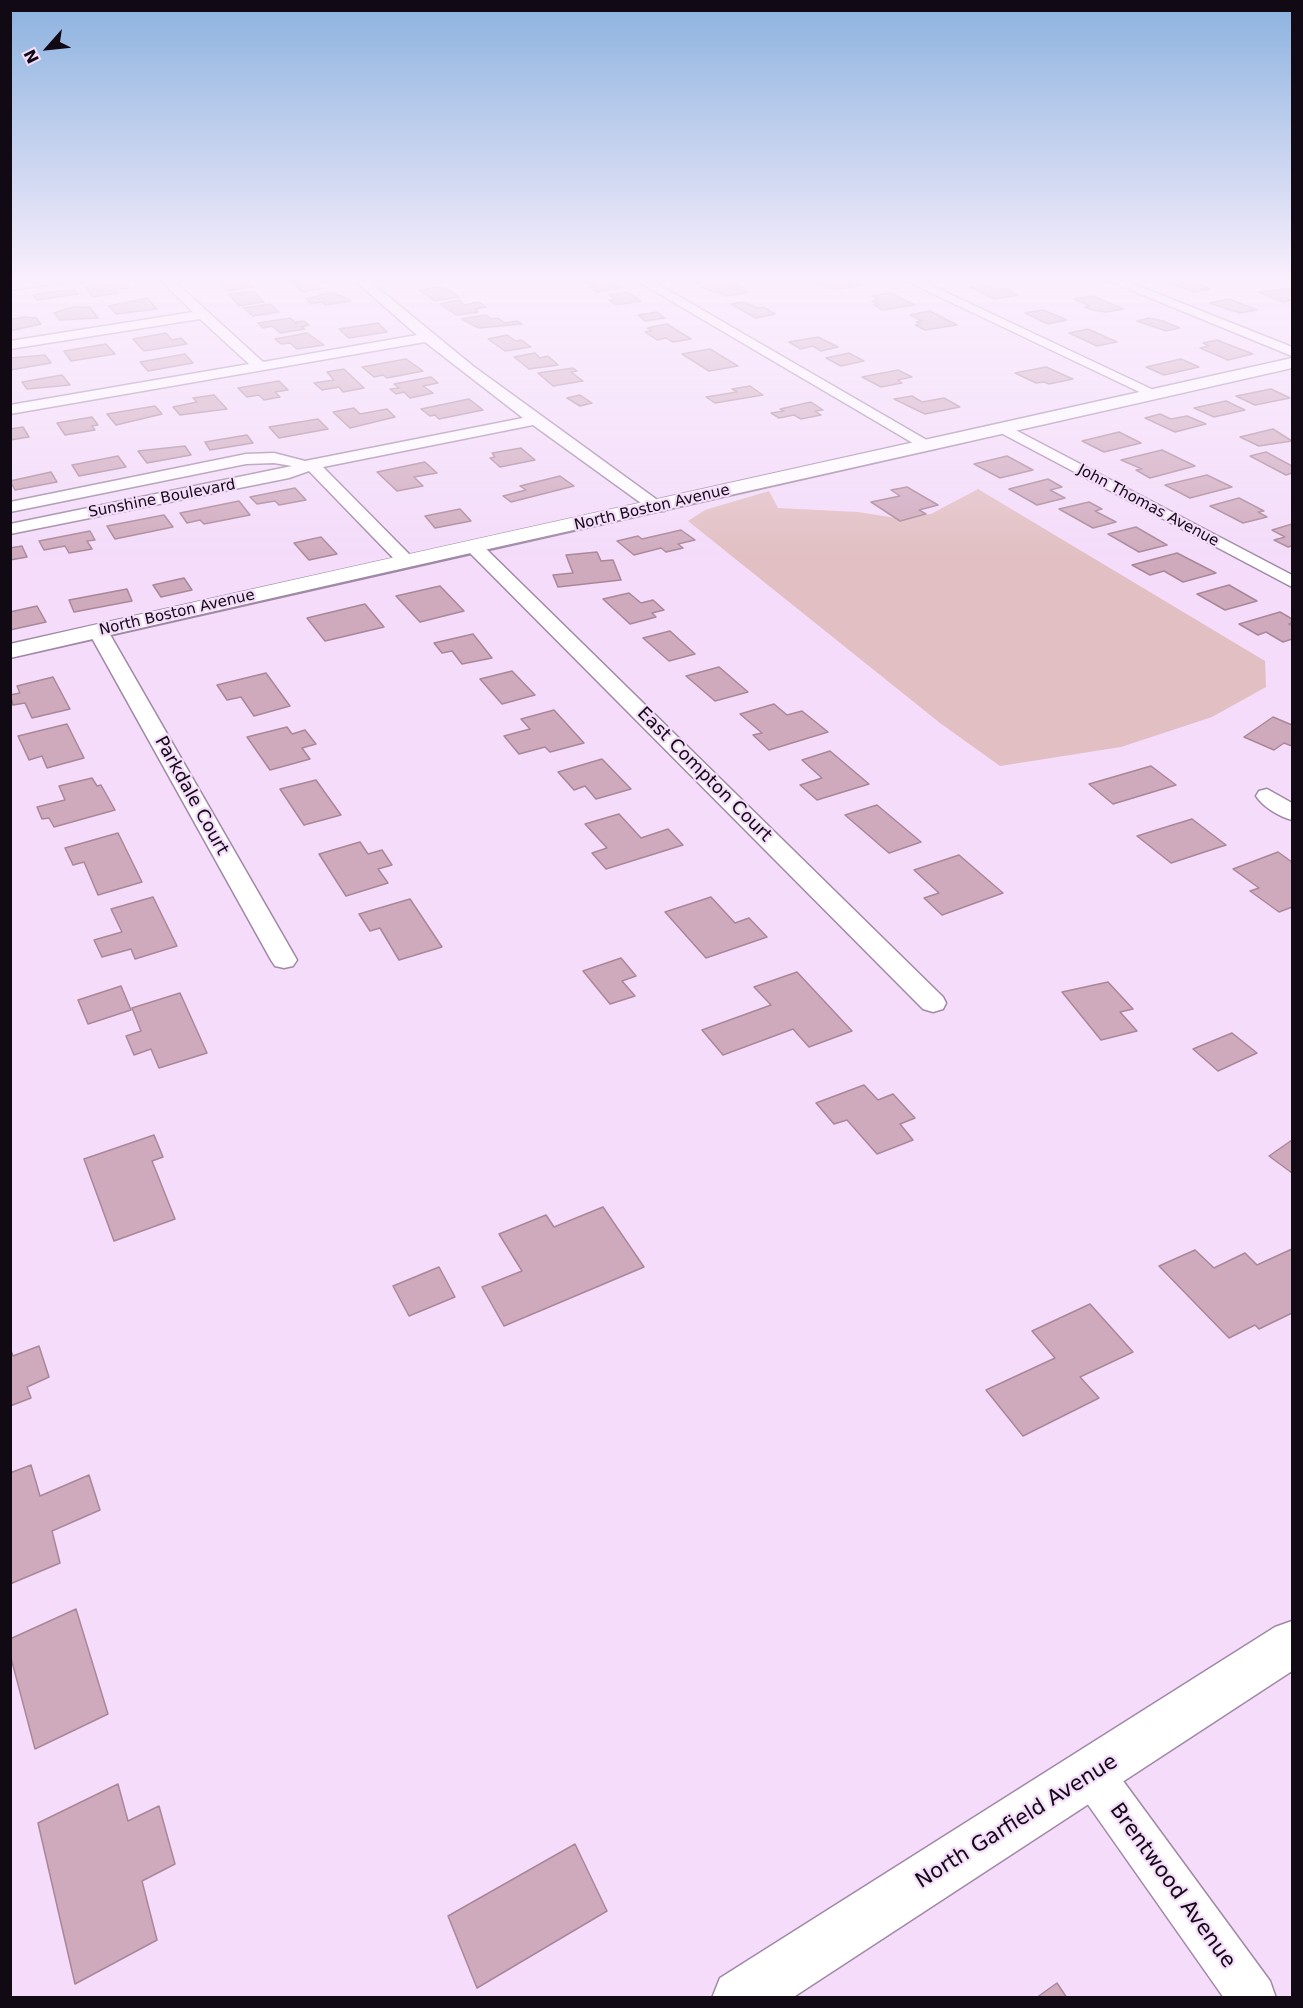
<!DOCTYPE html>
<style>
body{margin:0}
#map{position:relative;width:1303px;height:2008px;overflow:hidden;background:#f4dcfa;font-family:"DejaVu Sans",sans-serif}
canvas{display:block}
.frame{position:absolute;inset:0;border:12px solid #110913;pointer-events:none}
.north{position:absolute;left:18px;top:18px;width:60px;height:60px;-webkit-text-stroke:4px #f4dcfa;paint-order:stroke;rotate:243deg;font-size:16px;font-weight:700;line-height:24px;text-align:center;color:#110913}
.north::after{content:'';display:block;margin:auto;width:21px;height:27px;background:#110913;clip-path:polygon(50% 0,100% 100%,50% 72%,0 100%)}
</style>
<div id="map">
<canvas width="1303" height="2008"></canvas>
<div class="frame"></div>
<div class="north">N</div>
</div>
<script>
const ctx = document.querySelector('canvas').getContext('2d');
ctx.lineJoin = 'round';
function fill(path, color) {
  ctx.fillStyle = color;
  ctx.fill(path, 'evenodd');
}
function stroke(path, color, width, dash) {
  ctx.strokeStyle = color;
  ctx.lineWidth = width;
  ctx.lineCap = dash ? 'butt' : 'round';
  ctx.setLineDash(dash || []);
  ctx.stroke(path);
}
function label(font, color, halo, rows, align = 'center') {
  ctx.font = font + ' "DejaVu Sans",sans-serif';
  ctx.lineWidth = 4.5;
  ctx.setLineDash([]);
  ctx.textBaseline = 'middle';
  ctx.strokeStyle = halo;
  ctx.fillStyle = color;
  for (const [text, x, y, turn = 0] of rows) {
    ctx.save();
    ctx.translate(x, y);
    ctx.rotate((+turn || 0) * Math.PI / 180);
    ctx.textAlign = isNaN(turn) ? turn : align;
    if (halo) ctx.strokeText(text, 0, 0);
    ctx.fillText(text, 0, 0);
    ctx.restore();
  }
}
fill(new Path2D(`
 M978,489L1265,661L1266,687L1212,717L1121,747L1000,766L940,723L688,521L705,510L769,491L778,508L858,512L896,518L931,514Z`), '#e1bfc2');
const building = new Path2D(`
 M254,279L256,281L247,282L253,287L227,291L219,284L231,279Z
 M312,279H325L329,282L316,284L321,289L302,292L291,282Z
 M605,279L621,288L597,292L589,287L595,286L585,281Z
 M825,279H864L866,280L856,282L863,285L841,289L829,288L815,281Z
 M1191,279L1199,282L1196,283L1211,289L1194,292L1170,283Z
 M734,281L750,292L727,296L700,287Z
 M125,283L129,288L116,290L118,293L93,297L85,287Z
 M985,285L995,290L1004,288L1018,295L994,299L971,287Z
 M439,287L449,290L459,297L435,301L419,290Z
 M1291,288L1292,300L1283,302L1258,292Z
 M74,289L78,294L37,300L33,295Z
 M254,291L264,302L239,306L229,294Z
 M332,292L351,301L326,305L321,302L311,304L306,299Z
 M627,292L641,301L617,305L609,300L615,299L609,295Z
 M891,293L915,305L882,310L874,305L879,304L872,301L879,299L872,296Z
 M1092,296L1124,309L1106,312L1093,310L1084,307L1090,306L1074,299Z
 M147,298L157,309L116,314L109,306Z
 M1230,299L1257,310L1240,313L1209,303Z
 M459,300L465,305L479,302L486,307L475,309L478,312L456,315L440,304Z
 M744,302L757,308L763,307L775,314L756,318L731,304Z
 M270,304L279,312L253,316L243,308Z
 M73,307H90L98,318L60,320L54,313Z
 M1043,310L1067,320L1048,324L1025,313Z
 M930,311L957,325L925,330L915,325L921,324L916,322L922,321L910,315Z
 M657,312L665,318L645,321L638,315Z
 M486,315L491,319L498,318L505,323L517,321L522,324L479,328L461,319Z
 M25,317L36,318L41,324L10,331L12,319Z
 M290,318L295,322L304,321L309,325L301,327L305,329L280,333L272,326L263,328L258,323Z
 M1149,318L1163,321L1180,328L1166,331L1137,321Z
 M378,323L387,332L349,338L339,329Z
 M667,324L691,339L673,342L666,338L657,340L645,332L652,331L647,328Z
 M1088,329L1117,342L1097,346L1069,333Z
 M166,333L172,340L181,338L187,344L144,351L133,339Z
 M307,333L324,345L297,349L290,343L281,344L275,339Z
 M507,335L516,341L521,340L531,347L505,351L488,339Z
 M818,337L838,347L821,351L813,346L801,349L789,342Z
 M1217,340L1253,354L1228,360L1200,348L1209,346L1203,343Z
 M106,344L115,354L71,361L64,351Z
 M710,349L738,366L709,371L682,354Z
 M535,353L540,358L548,356L558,365L529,369L514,357Z
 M849,353L864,361L841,366L826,358Z
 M185,354L193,363L148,371L140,362Z
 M45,355L51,363L10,370V358Z
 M406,359L423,371L387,378L383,375L374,377L362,367Z
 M1181,359L1199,367L1164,375L1146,367Z
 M1046,367L1073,379L1049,384L1044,382L1036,383L1015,373Z
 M573,368L577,371L571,372L583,381L553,386L538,373Z
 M344,369L364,388L343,392L339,387L322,390L314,383L334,380L327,372Z
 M898,370L912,377L898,380L902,383L881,387L862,377Z
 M62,375L70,385L27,389L22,382Z
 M431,377L438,383L423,386L433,393L410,398L404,392L396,394L390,389L399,388L394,384Z
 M279,381L288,390L275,392L280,397L264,400L259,395L247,397L238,388Z
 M750,386L763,395L715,403L706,397L737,392L732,389Z
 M1271,389L1290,398L1255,405L1236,396Z
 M214,395L227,409L180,415L173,407L197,402L193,398Z
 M580,395L592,403L580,406L567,398Z
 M912,396L922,402L944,398L960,407L925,414L894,399Z
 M469,399L483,410L439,419L435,415L430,416L421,409Z
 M1226,401L1245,410L1214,417L1194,408Z
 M811,402L823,410L815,411L821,415L801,419L794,415L779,418L771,413L784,411L780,409Z
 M155,406L162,414L116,425L107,414Z
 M354,408L360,414L387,409L395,417L350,428L333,412Z
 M1160,414L1171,419L1187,416L1206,424L1175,432L1145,418Z
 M92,417L98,425L92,426L95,430L65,435L57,423Z
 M318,419L328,429L279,438L269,427Z
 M23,427L29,437L10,440V429Z
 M1273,429L1292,441L1259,446L1240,437Z
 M1119,432L1141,443L1104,452L1082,441Z
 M247,435L253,443L210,450L205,442Z
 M185,446L191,455L147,463L138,451Z
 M521,448L535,460L500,467L490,458L495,457L492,453Z
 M1162,450L1195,466L1150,478L1136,470L1142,469L1121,460Z
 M1266,452L1292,466V473L1286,475L1250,456Z
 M118,456L126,467L79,476L72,465Z
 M1007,456L1033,470L1000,478L974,464Z
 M425,462L437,473L414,477L423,486L397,491L377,472Z
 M51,472L57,482L15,490L10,481Z
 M1207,475L1232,487L1190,498L1165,485Z
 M560,476L574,486L511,502L503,496L526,490L520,486Z
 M1048,479L1062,487L1050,490L1065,498L1037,505L1009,489Z
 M907,487L938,505L919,510L926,514L900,521L871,502L900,496L891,490Z
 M295,488L306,500L279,505L275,501L257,504L250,497Z
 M1239,498L1264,511L1258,512L1267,517L1243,523L1210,506Z
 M239,501L250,515L204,524L200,520L187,523L180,513Z
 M1089,502L1102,509L1095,511L1116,522L1093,528L1059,509Z
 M460,509L471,521L435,528L425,516Z
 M164,515L173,527L115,539L107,526Z
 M1292,524V546L1288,547L1274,540L1285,537L1272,530Z
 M1136,527L1167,545L1139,552L1108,534Z
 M681,530L695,540L678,544L683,548L666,552L661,548L634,555L617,541L638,536L642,539Z
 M90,531L95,540L87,541L92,549L69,553L65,546L44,550L39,541Z
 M321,537L337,554L309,560L294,543Z
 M22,546L27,557L10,560V548Z
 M597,552L601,561L613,560L621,580L558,587L553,575L573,573L566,555Z
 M1177,553L1216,573L1183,582L1164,571L1150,575L1132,565Z
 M184,578L192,590L161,597L153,585Z
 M1229,585L1257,601L1225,610L1197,594Z
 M440,586L464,611L420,622L396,596Z
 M127,589L132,601L74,612L69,600Z
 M629,593L641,603L653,600L664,610L652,613L656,617L630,624L603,599Z
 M365,604L384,627L325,641L307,618Z
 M37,606L46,622L10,630V612Z
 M1280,612L1292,619V623L1289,624L1292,626V639L1283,642L1266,632L1258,635L1239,624Z
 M670,631L695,654L669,661L643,638Z
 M473,634L492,658L462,664L452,651L442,653L434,643Z
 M719,667L748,692L715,701L686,676Z
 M512,671L535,695L502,704L480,679Z
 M266,673L290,706L254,716L241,697L227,700L217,685Z
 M53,677L70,709L32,718L25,703L13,705L10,695L20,693L17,686Z
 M774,704L787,715L802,711L828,732L769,750L753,735L762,733L740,714Z
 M554,710L584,743L550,752L545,747L519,754L504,736L530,729L521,719Z
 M1273,717L1292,725V746L1284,743L1274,750L1244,737Z
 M67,724L84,758L47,768L42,756L29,760L18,736Z
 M287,727L292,734L305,730L316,744L302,748L310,759L270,770L247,737Z
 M830,751L869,784L817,800L800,785L822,778L802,760Z
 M602,759L631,789L596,799L585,786L574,790L558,772Z
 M1151,766L1176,785L1113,804L1089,784Z
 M92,778L97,786L101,785L115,810L54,827L49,818L42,819L37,807L65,800L59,786Z
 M316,780L341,815L304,825L280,789Z
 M877,805L921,842L889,853L845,815Z
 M619,814L641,838L668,829L683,845L606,869L592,853L607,848L585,824Z
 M1192,819L1226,845L1171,863L1137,836Z
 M118,833L142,882L98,895L84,862L73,865L65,848Z
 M360,842L368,854L382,850L392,865L378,869L388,883L346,896L319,854Z
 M1278,852L1292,862V907L1279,912L1250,891L1259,888L1233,869Z
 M959,855L1003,893L942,915L924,898L939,893L914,870Z
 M153,897L177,946L135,959L131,949L102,957L94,940L122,932L111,909Z
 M711,897L735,923L749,918L767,937L706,958L665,912Z
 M410,899L442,947L399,960L380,928L370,931L359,914Z
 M621,958L636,976L622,981L635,996L610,1004L583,971Z
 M797,972L852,1031L809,1047L793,1029L723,1055L702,1030L771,1005L754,987Z
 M1108,982L1133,1009L1120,1012L1137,1031L1101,1040L1062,992Z
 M121,986L131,1010L88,1024L78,1000Z
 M180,993L207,1053L159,1068L151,1049L134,1055L126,1036L141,1031L132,1008Z
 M1232,1033L1257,1053L1218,1071L1193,1049Z
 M864,1085L878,1100L893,1094L915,1118L900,1124L913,1140L877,1154L847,1120L834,1124L816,1103Z
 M154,1135L163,1157L152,1161L175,1219L114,1241L84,1159Z
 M1292,1140V1173L1269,1156Z
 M603,1207L644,1267L504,1326L482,1287L522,1271L499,1234L546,1215L554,1227Z
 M1292,1249V1313L1259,1329L1255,1325L1229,1338L1159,1266L1195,1250L1214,1268L1245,1253L1257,1265Z
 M439,1267L455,1297L409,1316L393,1286Z
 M1090,1304L1133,1352L1080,1377L1099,1398L1023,1436L986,1390L1055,1358L1032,1331Z
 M39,1346L49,1377L27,1387L31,1398L10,1406V1348L13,1356Z
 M31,1465L40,1496L89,1475L100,1510L52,1531L60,1563L10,1584V1473Z
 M76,1609L108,1714L35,1749L10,1654V1639Z
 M118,1784L128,1821L159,1806L175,1864L142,1881L157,1940L75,1984L38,1823Z
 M575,1844L607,1911L477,1988L448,1916Z
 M1057,1983L1067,1998H1036Z`);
fill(building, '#cfaabd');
stroke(building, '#a98798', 1.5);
const minor = new Path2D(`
 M32,279H66L60,283L10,290V282Z
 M159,279H172L263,362L417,335L353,279H367L473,366L667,507L664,511H652L533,425L323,467L411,556L414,560L405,565L399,564L309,471L289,478L10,534V524L292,466L274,463L246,464L10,512V502L246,454L274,453L305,461L523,418L425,342L10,414V405L249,364L200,319L10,349V341L193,312Z
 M634,279H649L937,446L935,449H923Z
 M902,279H918L1162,394L1160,397H1150Z
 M1104,279H1121L1292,347V356Z
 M1004,424L1292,575V587L999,432L996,429L999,426Z
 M474,542L480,543L943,997L946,1003L943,1009L933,1012L923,1009L468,551L465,547L468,543Z
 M98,625L108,631L297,960L293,966L284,968L275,966L271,960L88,631Z
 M1267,789L1292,803V820C1280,817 1263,807 1256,796L1259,791Z
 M1092,1753L1107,1759L1270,1981L1276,1998H1224L1077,1789L1071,1774L1077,1759Z`);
const tertiary = new Path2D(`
 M1292,358V368C865,466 437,559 10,658V644C437,546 865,454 1292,358Z
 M1292,1621V1671L792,1998H712L720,1978L1275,1627Z`);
stroke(minor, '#a089a5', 3);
stroke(tertiary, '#a089a5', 3);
fill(minor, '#fff');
fill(tertiary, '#fff');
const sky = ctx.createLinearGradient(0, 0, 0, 560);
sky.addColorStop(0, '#8bb2df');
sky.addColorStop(0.5, '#faeffd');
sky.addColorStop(1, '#faeffd00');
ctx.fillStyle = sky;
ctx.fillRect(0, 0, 1303, 560);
label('15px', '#110913', '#f4dcfa', [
 ["Sunshine Boulevard",162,499,-11],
 ["John Thomas Avenue",1148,506,28],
 ["North Boston Avenue",652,508,-13],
 ["North Boston Avenue",177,613,-13]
]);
label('18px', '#110913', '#f4dcfa', [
 ["East Compton Court",704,775,45],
 ["Parkdale Court",191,796,61]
]);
label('21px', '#110913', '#f4dcfa', [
 ["North Garfield Avenue",1017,1822,-32],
 ["Brentwood Avenue",1172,1886,54]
]);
</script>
